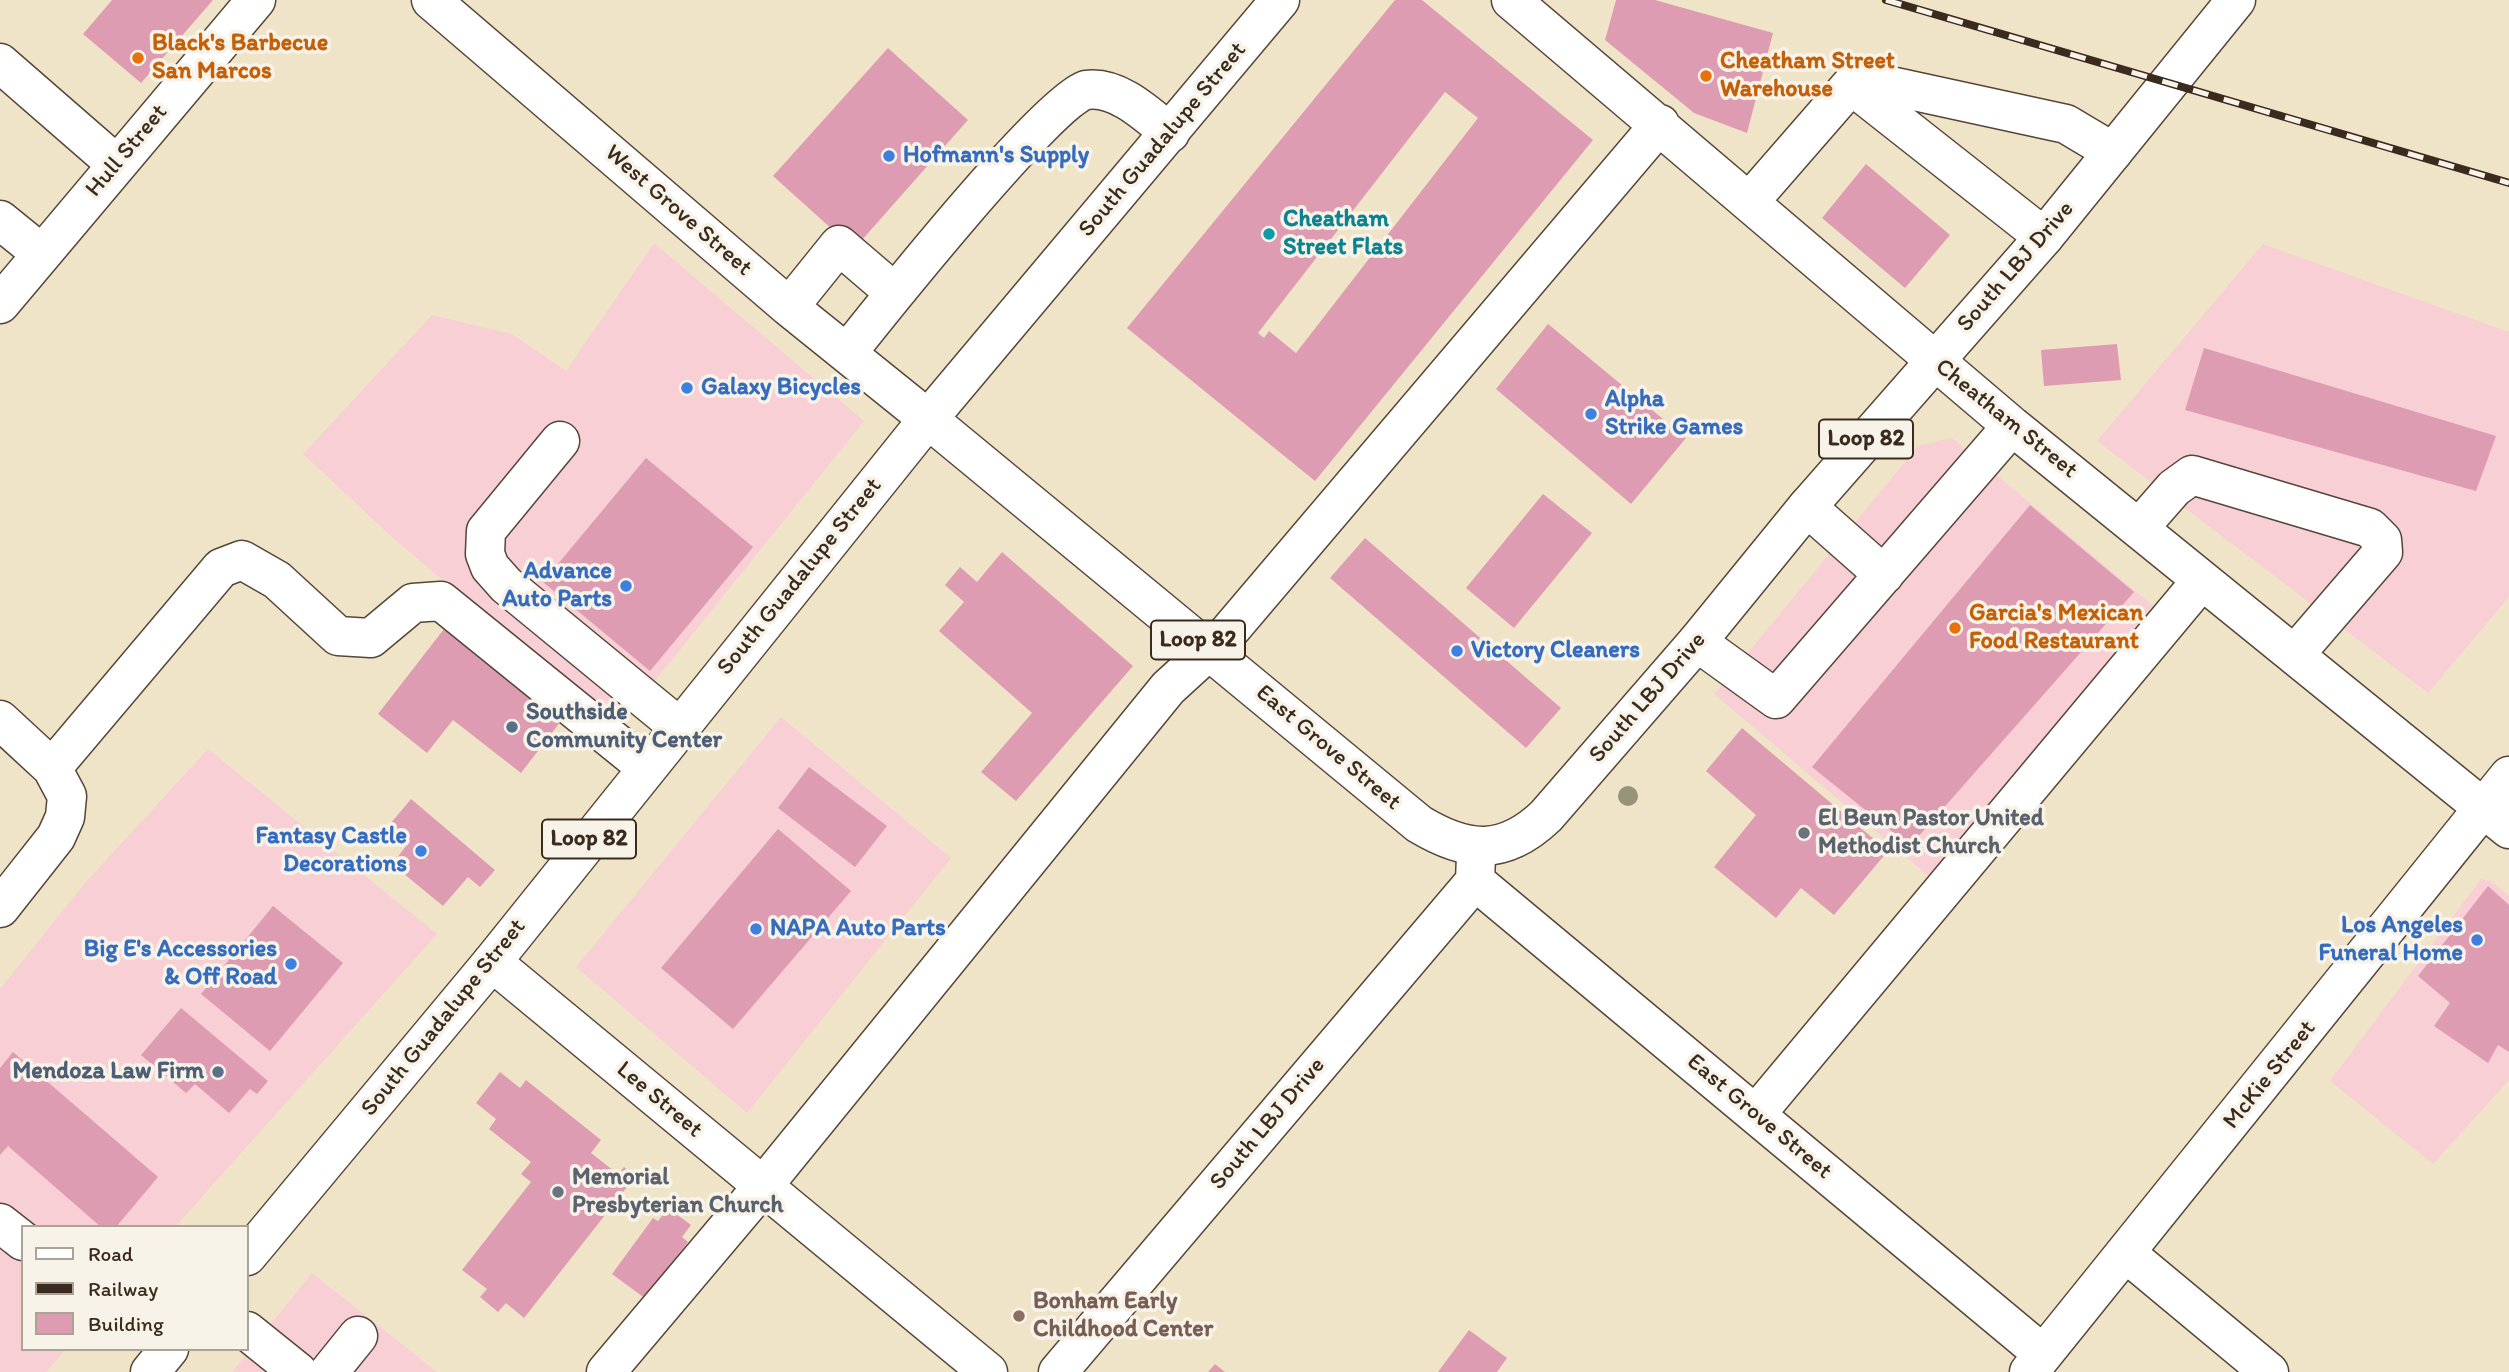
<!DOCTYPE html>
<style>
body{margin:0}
#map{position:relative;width:2509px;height:1372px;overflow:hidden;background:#f0e4c8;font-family:Itim,sans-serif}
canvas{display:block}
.legend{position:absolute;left:21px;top:1225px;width:228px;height:126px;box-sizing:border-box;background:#f7f3e8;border:2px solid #aca397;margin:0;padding:9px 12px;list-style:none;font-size:21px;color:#3b2a1e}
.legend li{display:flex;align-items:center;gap:14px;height:35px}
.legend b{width:35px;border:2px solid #aca397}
</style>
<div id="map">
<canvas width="2509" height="1372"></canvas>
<ul class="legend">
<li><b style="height:9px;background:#fff"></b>Road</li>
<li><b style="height:9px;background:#3b2a1e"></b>Railway</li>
<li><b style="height:19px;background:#de9cb2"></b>Building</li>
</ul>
</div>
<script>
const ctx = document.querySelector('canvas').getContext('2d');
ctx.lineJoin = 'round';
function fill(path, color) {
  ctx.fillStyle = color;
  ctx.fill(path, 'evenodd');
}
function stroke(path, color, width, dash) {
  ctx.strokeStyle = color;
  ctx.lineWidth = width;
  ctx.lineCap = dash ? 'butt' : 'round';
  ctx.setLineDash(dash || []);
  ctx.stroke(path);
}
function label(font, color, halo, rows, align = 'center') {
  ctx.font = font + ' Itim,sans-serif';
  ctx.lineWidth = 7;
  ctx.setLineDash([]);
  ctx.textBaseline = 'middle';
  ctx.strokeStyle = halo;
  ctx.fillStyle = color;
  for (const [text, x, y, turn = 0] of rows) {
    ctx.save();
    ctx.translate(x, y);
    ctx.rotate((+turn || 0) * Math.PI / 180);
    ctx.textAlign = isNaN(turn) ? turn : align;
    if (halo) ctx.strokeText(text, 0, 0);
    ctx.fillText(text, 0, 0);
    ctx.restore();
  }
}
fill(new Path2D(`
 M654,243L864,421L617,728L392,537L303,454L432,315L512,334L566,371Z
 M2263,244L2509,332V597L2428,693L2097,441Z
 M1952,438L2158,610L1931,878L1714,694L1918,446Z
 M781,717L951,858L747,1113L576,967Z
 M208,749L437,934L175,1227H23V1349H66L46,1372H0V989L85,883Z
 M2481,879L2493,882L2509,896V1080L2433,1164L2330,1081Z
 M312,1273L437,1372H232Z`), '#f7cfd5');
fill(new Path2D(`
 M112,0H213L141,83L83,34Z
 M1395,0H1422L1593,140L1315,481L1127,328ZM1445,92L1478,118L1296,353L1269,331L1264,338L1258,333Z
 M1616,0H1655L1773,33L1747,133L1694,113L1605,40Z
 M888,48L968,120L854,249L773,176Z
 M1866,164L1950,235L1905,288L1822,218Z
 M1548,324L1686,438L1631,504L1496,389Z
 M2117,344L2121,380L2044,386L2041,350Z
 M2204,348L2496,436L2476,491L2185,410Z
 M646,458L753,547L650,671L543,582Z
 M1543,494L1592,533L1514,628L1466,588Z
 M2030,505L2134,592L1910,846L1812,767Z
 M1365,538L1561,708L1526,748L1330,578Z
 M1002,552L1133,666L1016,801L981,772L1032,713L939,631L964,602L945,585L960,567L977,582Z
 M444,629L561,721L521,773L453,720L427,753L378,714Z
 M1742,728L1888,851L1834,915L1801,888L1776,918L1714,867L1756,815L1706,771Z
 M809,767L887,826L855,867L778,808Z
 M411,799L495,870L480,887L468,877L443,906L392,864L410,841L390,824Z
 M778,829L851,891L733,1029L661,968Z
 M2488,886L2509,905V1052L2498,1045L2488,1063L2434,1026L2450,1003L2418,976Z
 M273,906L343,963L270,1051L201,994Z
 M181,1008L268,1081L257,1094L250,1089L229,1113L195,1084L186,1093L141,1055Z
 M13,1052L158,1177L116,1227H101L8,1146L0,1155V1068Z
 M500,1072L520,1088L526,1080L601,1140L591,1153L618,1174L624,1167L635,1177L524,1318L506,1303L498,1312L480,1297L487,1289L462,1270L531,1182L521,1174L531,1162L489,1129L496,1119L476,1103Z
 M668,1208L691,1225L682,1237L688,1242L646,1299L612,1274L653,1218L658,1221Z
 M1469,1330L1507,1358L1497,1372H1438Z
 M1215,1364L1225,1372H1208Z`), '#de9cb2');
const minor = new Path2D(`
 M431,0L789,307L928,419
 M1511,0L2012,426L2509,829
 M0,63L116,164
 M1851,85L2044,237
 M1750,201L1851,85L1891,86L2066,124L2113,152
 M0,220L42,254
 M0,304L256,0
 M789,307L839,245L895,293
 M847,353C878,314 1052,96 1086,90C1117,85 1148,115 1170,133
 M560,441L486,531L485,554L490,567L506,585L679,727
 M1807,507L1884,575
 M2139,528L2174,488L2192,475L2370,528L2382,540L2383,552L2296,653
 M1697,642L1776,699L2012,426
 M0,720L52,768L67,796L65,817L56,837L0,908
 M52,768L221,568L242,560L277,580L338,636L371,638L413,603L441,601L646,767
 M1475,881L2043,1354
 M492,962L988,1372
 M1756,1114L2202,580
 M0,1223L23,1241
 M2127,1254L2269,1372
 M247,1331L298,1372
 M329,1372L358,1336
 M606,1372L763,1186L1168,688L1226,635L1660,124
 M1058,1372L1475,881L1476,856
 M2029,1372L2509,776`);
const major = new Path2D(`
 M928,419L1419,824C1467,853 1504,856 1546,816L1697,642L1807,507L2044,237L2236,0
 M247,1256L492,962L928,419L1280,0
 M150,1372L169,1349`);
stroke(minor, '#564638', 41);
stroke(major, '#564638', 41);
stroke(minor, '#fff', 38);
stroke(major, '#fff', 38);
const rail = new Path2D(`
 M1886,0L2509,183`);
stroke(rail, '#3b2a1e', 8);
stroke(rail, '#f7f3e8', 5, [16]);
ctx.fillStyle = '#95947a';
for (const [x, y] of [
 [1628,796]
]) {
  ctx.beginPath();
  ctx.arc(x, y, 10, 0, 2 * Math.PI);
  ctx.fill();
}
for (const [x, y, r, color] of [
 [138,58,7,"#e8710a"],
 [1706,76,7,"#e8710a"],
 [889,156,7,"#3f7fe0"],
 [1269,234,7,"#0f9aa8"],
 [687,388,7,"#3f7fe0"],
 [1591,414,7,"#3f7fe0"],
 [626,586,7,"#3f7fe0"],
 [1955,628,7,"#e8710a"],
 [1457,651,7,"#3f7fe0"],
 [512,727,7,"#5c6f8a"],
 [1804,833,7,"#6b7280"],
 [421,851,7,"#3f7fe0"],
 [756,929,7,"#3f7fe0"],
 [2477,940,7,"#3f7fe0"],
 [291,964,7,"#3f7fe0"],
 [218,1072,7,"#5c6f8a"],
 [558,1192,7,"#6b7280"],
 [1019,1316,7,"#8d6e63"]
]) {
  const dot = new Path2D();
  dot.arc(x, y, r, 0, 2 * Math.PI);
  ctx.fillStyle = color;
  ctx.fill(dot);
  stroke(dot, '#f7f3e8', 2.5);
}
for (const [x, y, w] of [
 [1866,439,94],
 [1198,640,94],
 [589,839,94]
]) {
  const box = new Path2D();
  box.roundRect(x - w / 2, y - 19.5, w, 39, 5);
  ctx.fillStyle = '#f7f3e8';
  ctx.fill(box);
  stroke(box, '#3b2a1e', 2);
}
label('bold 23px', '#3b2a1e', null, [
 ["Loop 82",1866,439],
 ["Loop 82",1198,640],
 ["Loop 82",589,839]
]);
label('bold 24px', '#c56008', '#f7f3e8', [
 ["Black's Barbecue",152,44],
 ["San Marcos",152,72],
 ["Cheatham Street",1720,62],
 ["Warehouse",1720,90],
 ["Garcia's Mexican",1969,614],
 ["Food Restaurant",1969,642]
], 'left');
label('24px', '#3b2a1e', '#f7f3e8', [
 ["South Guadalupe Street",1163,140,-50],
 ["Hull Street",127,151,-50],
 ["West Grove Street",678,211,41],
 ["South LBJ Drive",2016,267,-49],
 ["Cheatham Street",2006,419,39],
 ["South Guadalupe Street",800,577,-51],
 ["South LBJ Drive",1648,698,-49],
 ["East Grove Street",1328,748,40],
 ["South Guadalupe Street",444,1018,-51],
 ["McKie Street",2270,1075,-51],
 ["Lee Street",659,1100,40],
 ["East Grove Street",1759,1117,40],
 ["South LBJ Drive",1268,1124,-50]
]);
label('bold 24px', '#366cbe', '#f7f3e8', [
 ["Hofmann's Supply",903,156],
 ["Galaxy Bicycles",701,388],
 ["Alpha",1605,400],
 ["Strike Games",1605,428],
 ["Advance",612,572,"right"],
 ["Auto Parts",612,600,"right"],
 ["Victory Cleaners",1471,651],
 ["Fantasy Castle",407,837,"right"],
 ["Decorations",407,865,"right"],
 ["Los Angeles",2463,926,"right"],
 ["Funeral Home",2463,954,"right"],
 ["NAPA Auto Parts",770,929],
 ["Big E's Accessories",277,950,"right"],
 ["& Off Road",277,978,"right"]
], 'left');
label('bold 24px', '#0d838f', '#f7f3e8', [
 ["Cheatham",1283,220],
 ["Street Flats",1283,248]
], 'left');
label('bold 24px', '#4e5e75', '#f7f3e8', [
 ["Southside",526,713],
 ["Community Center",526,741],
 ["Mendoza Law Firm",204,1072,"right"]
], 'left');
label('bold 24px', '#5b616d', '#f7f3e8', [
 ["El Beun Pastor United",1818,819],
 ["Methodist Church",1818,847],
 ["Memorial",572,1178],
 ["Presbyterian Church",572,1206]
], 'left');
label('bold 24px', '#785e54', '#f7f3e8', [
 ["Bonham Early",1033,1302],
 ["Childhood Center",1033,1330]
], 'left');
</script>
